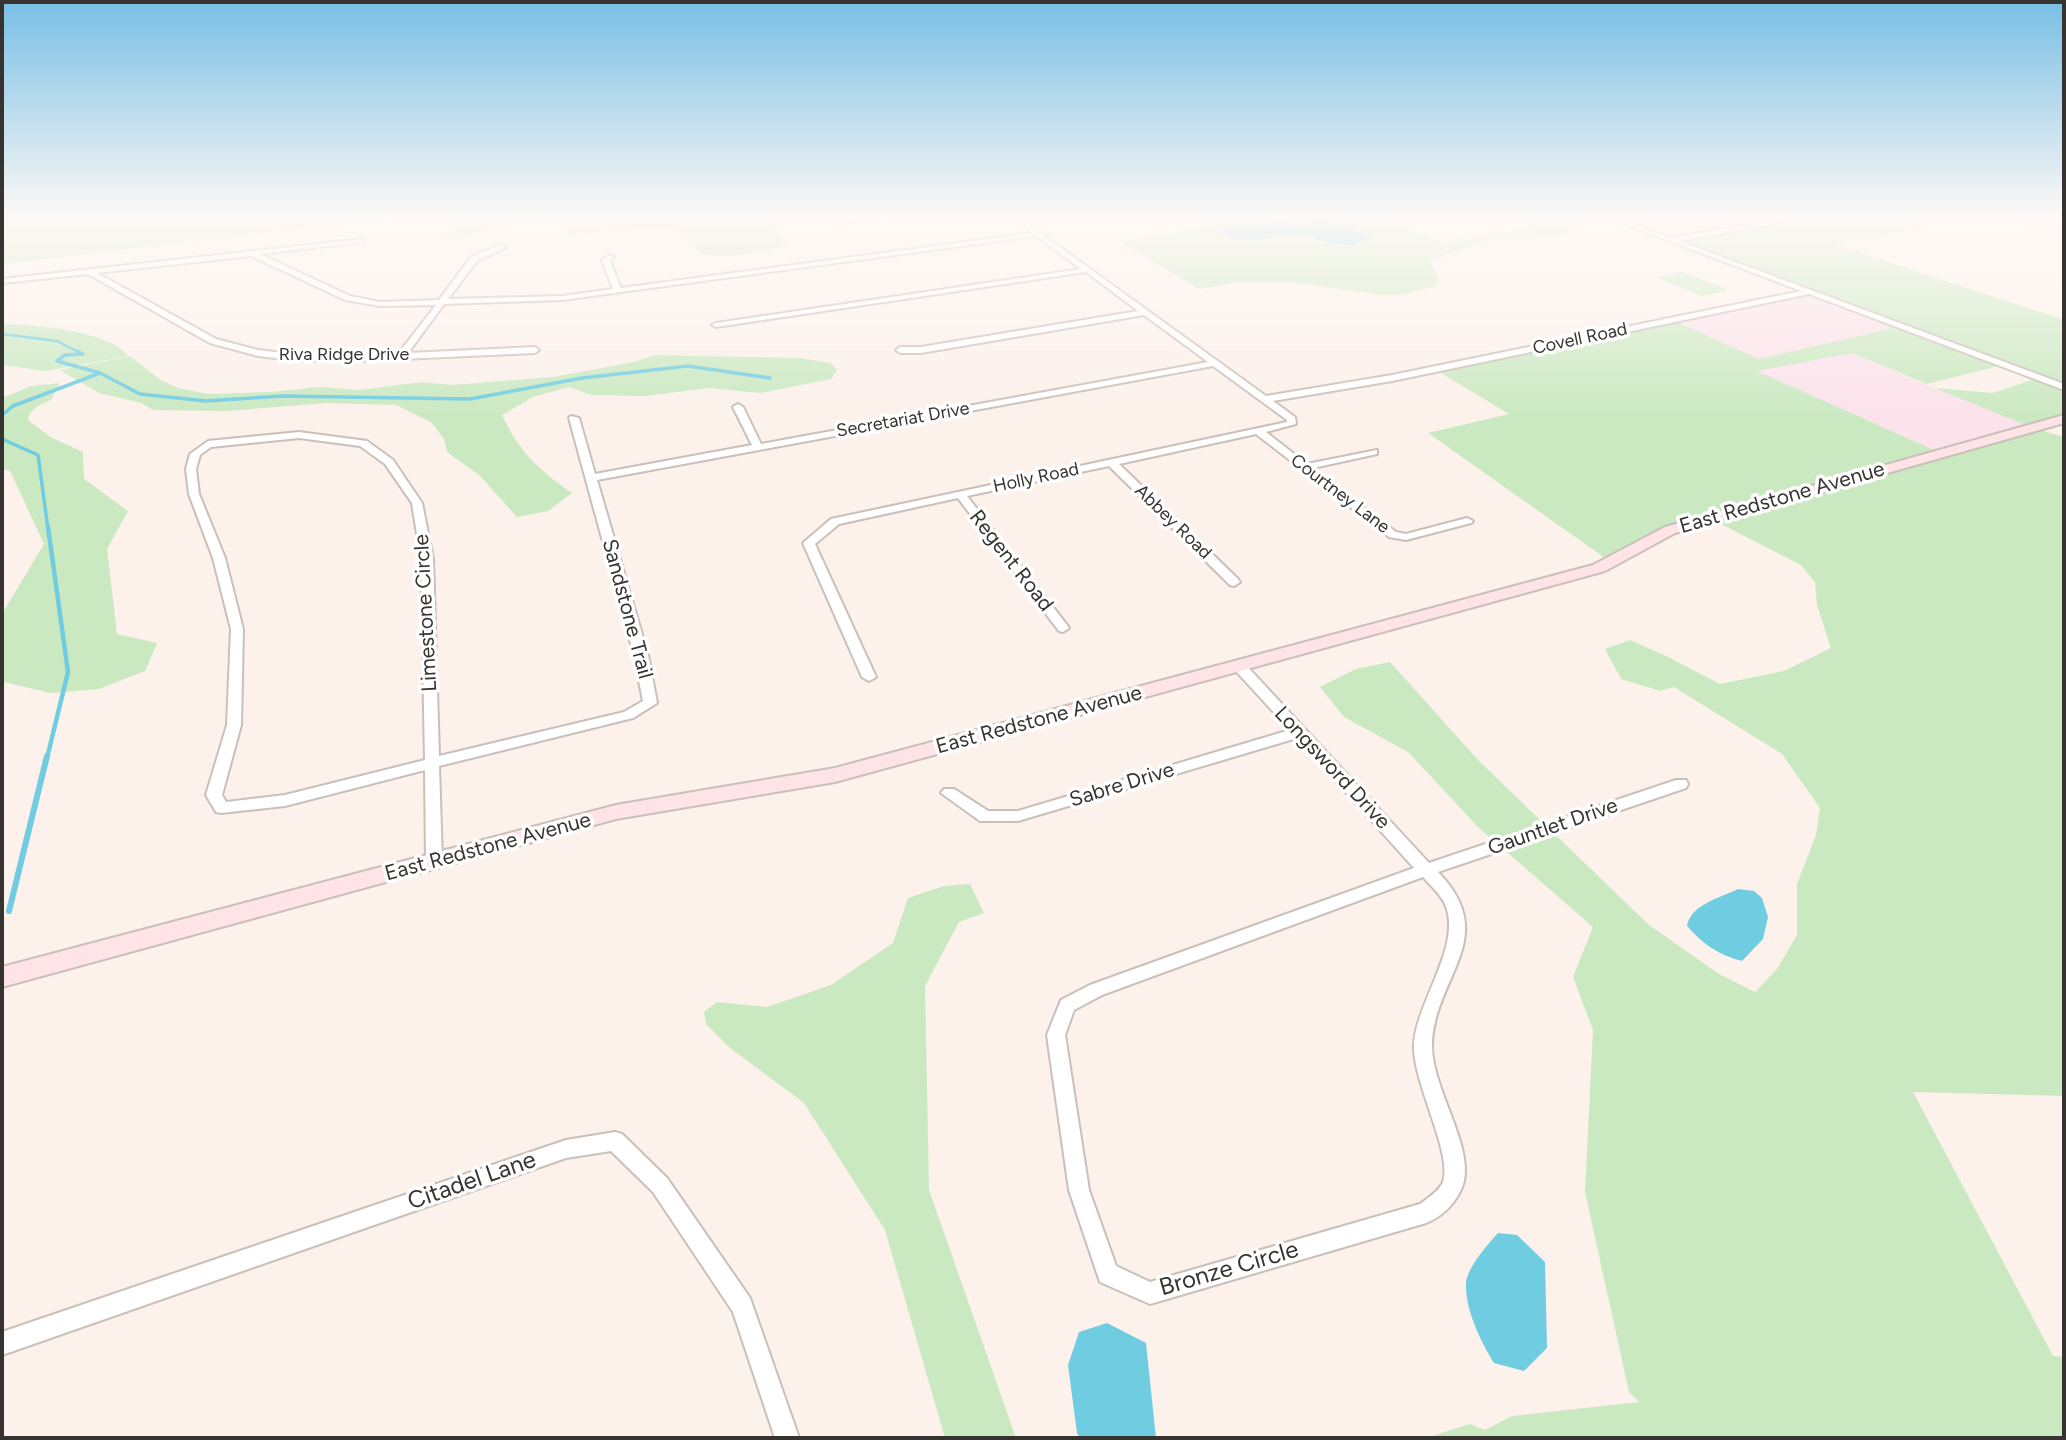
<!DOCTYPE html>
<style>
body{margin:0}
#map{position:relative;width:2066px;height:1440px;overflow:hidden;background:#fcf1eb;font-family:Figtree,sans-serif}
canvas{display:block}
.frame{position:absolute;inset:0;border:4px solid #363330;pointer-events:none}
</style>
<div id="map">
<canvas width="2066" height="1440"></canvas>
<div class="frame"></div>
</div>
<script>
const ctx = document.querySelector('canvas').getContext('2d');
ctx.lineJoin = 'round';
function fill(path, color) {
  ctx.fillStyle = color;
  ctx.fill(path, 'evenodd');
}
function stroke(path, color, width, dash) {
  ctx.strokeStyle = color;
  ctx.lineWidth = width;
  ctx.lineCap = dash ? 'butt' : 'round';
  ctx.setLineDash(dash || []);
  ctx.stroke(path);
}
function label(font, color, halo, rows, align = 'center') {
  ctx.font = font + ' Figtree,sans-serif';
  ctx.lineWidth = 7;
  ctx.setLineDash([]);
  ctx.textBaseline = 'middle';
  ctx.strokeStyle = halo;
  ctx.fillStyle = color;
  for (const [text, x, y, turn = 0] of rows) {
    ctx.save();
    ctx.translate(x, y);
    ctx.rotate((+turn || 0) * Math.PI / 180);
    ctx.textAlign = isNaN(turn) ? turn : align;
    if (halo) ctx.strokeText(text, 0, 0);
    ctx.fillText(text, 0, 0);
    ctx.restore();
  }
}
fill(new Path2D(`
 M1608,216H1712L1746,228L1676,240Z
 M1997,216H2064V242L2052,237Z
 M1815,293L1904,326L1759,359L1678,322Z
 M1852,353L1934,388L2026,425L1934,450L1756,371Z`), '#fbe2eb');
fill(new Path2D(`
 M2,216H409L2,264Z
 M452,216H582L595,219L765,216L788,243C762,254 728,259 701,254C694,245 687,235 676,231C655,225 590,233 566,236L564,226C522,212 484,234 444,241L443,234L454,229L460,222Z
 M1185,216H1319L1219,230L1224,235L1255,240L1296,236L1333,243L1370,237L1323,216H1378L1440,242L1532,228L1528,216H1582L1580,217L1585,226C1562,240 1530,236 1504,239C1478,242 1453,253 1429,261L1439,278L1434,287L1406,294L1383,295L1290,282H1241L1199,289L1121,242L1211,226Z
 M1814,216H1894L1931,227L1836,245L2064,320V414L2026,425L1934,388L1993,393L2040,377L2007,364L1927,384L1852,353L1757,371L1934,450L1663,527L1605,558L1428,433L1509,414L1436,370L1677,322L1759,359L1902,326L1676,240Z
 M1683,272L1729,290L1701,296L1655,277Z
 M2,324C33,325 109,330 128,356L45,371L2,365Z
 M656,355L801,358L831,363L837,370L831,379L760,393L708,388L646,396L591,395L569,387L533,397L502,415C518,451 541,472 572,493L548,511L517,517L479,475L447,452L444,439L431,422L396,405L326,403L226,411L153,410L141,403L99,393L60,370L130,356L162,381L178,388L209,394L270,392L320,387L359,390L421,382L451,385L553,377L633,362Z
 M60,383L51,400C41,404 30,408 28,420L52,438L83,452L84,479L128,511L107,549L117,634L157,643L145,671L99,689L51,693L4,682L2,677V614L44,544L10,471L2,469V398L31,386Z
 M2040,430L2064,437V1096L1913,1092L2053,1356L2064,1357V1438H1426L1470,1424L1485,1430L1512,1416L1639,1402L1629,1392L1585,1192L1593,1030L1573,977L1593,927L1479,828L1408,752L1344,717L1320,687L1356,669L1390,662L1479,761L1649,925L1719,974L1755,992L1777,969L1797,935V884L1816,835L1820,808L1782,754L1674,687L1660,691L1621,679L1605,649L1630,640L1666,656L1720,684L1784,671L1831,648L1817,605L1815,582L1801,565L1717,522Z
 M970,884L984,913L959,922L925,986L929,1190L1016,1438H945L885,1230L804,1103L729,1047L706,1024L704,1012L717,1002L767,1007L831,985L893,943L908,898L944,886Z`), '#cae9c1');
fill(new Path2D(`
 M1323,216L1370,237C1364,242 1359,245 1351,245C1333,246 1315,237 1297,236C1271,235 1241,248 1218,230Z
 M1738,889L1754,891L1762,898L1768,917L1763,939L1742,961C1718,955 1703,944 1687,926C1691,904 1720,898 1738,889Z
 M1498,1233L1517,1235L1545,1262L1547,1348L1524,1371L1494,1363C1481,1342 1465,1309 1466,1284C1466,1269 1488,1244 1498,1233Z
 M1107,1323L1146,1343L1156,1438H1080L1077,1433L1068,1365L1079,1332Z`), '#70cde1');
stroke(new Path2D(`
 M2,334L57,341L80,353`), '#70cde1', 2.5);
stroke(new Path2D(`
 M100,373L140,394L206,401L282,396L470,399L582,378L688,366L770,378
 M2,415L13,406L100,373L57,361L65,355L83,354L77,351
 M2,439L38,455L48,529`), '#70cde1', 3.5);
stroke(new Path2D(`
 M47,758L68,672L48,527`), '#70cde1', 4.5);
stroke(new Path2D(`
 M9,911L47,756`), '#70cde1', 6);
const street = new Path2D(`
 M868,216H886L839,224L836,222Z
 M1010,216H1017L1266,396L1392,375L1801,291L1603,216H1612L1671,238L1799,216H1814L1679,241L2064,384V390L1809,294L1392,381L1273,401L1295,417L1296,424L1266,432L1307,464L1377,450V454L1313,468L1396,532L1406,534L1467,518L1473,521L1471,523L1406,540L1389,537L1256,434L1119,464L1238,579L1240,582L1234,586L1230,585L1109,466L967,496L1067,625L1069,628L1063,632L1059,631L958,498L839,524L815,544L876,677L869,681L862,677L803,543L831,519L1287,422V420L1213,366L597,480L648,655L657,703L633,718L439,766L442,861L440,865H428L426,861L425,770L285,806L221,813L216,812L206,795L227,725L231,629L213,558L189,494L186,469L190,454L208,441L299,432L367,441L393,460L422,503L433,559L439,756L624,712L643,701L634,655L569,418L571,416L579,418L595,474L752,445L733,407L738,404L743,407L761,444L1208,362L1144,315L921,353H900L896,350L900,347H921L1138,311L1086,272L716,327L712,325L716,323L1081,269L1036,236L562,300L444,304L408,353L535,347L539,350L535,353L358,361H300L258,356L210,343L88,274L2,283V279L362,239L364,242L260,254L350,296L380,302L439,300L471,257L502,244L505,248L477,261L448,299L562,296L613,289L602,260L610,255L614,257L610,261L621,288L1032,233ZM251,256L345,300L380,306L436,305L398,354L300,355L258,350L216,339L97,273ZM299,438L360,446L385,464L412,503L421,559L425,760L285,795L226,802L222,795L241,725L243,629L225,558L199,494L196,469L200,455L211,447Z
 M1239,662L1244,663L1429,863L1676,780H1686L1688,784L1686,788L1438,872C1502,938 1433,977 1432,1046C1432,1088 1472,1143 1464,1181C1459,1200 1444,1216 1426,1223L1150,1304L1100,1282L1069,1190L1047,1035L1061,1000L1090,985L1414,868L1297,738L1018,821H980L941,793L944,789H954L988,811H1018L1290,730L1234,669L1232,666L1234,663ZM1423,877C1430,885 1439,893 1444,902C1465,943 1415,1003 1414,1046C1413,1083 1453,1154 1443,1182C1439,1191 1428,1198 1420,1204L1150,1282L1116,1266L1089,1190L1065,1035L1074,1010L1102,995Z
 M615,1132L622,1134L667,1178L750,1298L799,1438H775L733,1312L653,1192L611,1151L566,1158L2,1355V1332L566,1140Z`);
const secondary = new Path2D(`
 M2064,415V423L1675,533L1605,571L835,782L616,819L2,987V967L616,805L835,768L1593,565L1665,527Z`);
stroke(street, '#cac0ba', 4);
stroke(secondary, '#cac0ba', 4);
fill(street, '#fff');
fill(secondary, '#fee4e7');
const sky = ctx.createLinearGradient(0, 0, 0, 418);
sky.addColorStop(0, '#78bee5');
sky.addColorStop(0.52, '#fef9f6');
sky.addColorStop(1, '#fef9f600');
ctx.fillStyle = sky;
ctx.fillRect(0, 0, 2066, 418);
label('18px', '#363330', '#fff', [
 ["Covell Road",1580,339,-12],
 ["Riva Ridge Drive",344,355],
 ["Secretariat Drive",903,420,-10],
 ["Holly Road",1036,478,-12],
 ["Courtney Lane",1340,494,37],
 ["Abbey Road",1173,522,44]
]);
label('21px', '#363330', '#fff', [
 ["East Redstone Avenue",1782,498,-16],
 ["Regent Road",1011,561,52],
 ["Sandstone Trail",627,609,75],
 ["Limestone Circle",426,613,-93],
 ["East Redstone Avenue",1039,720,-15],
 ["Longsword Drive",1332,768,47],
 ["Sabre Drive",1122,785,-17],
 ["Gauntlet Drive",1553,827,-19],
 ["East Redstone Avenue",488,847,-15]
]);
label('24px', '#363330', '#fff', [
 ["Citadel Lane",472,1181,-19],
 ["Bronze Circle",1229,1269,-16]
]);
</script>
